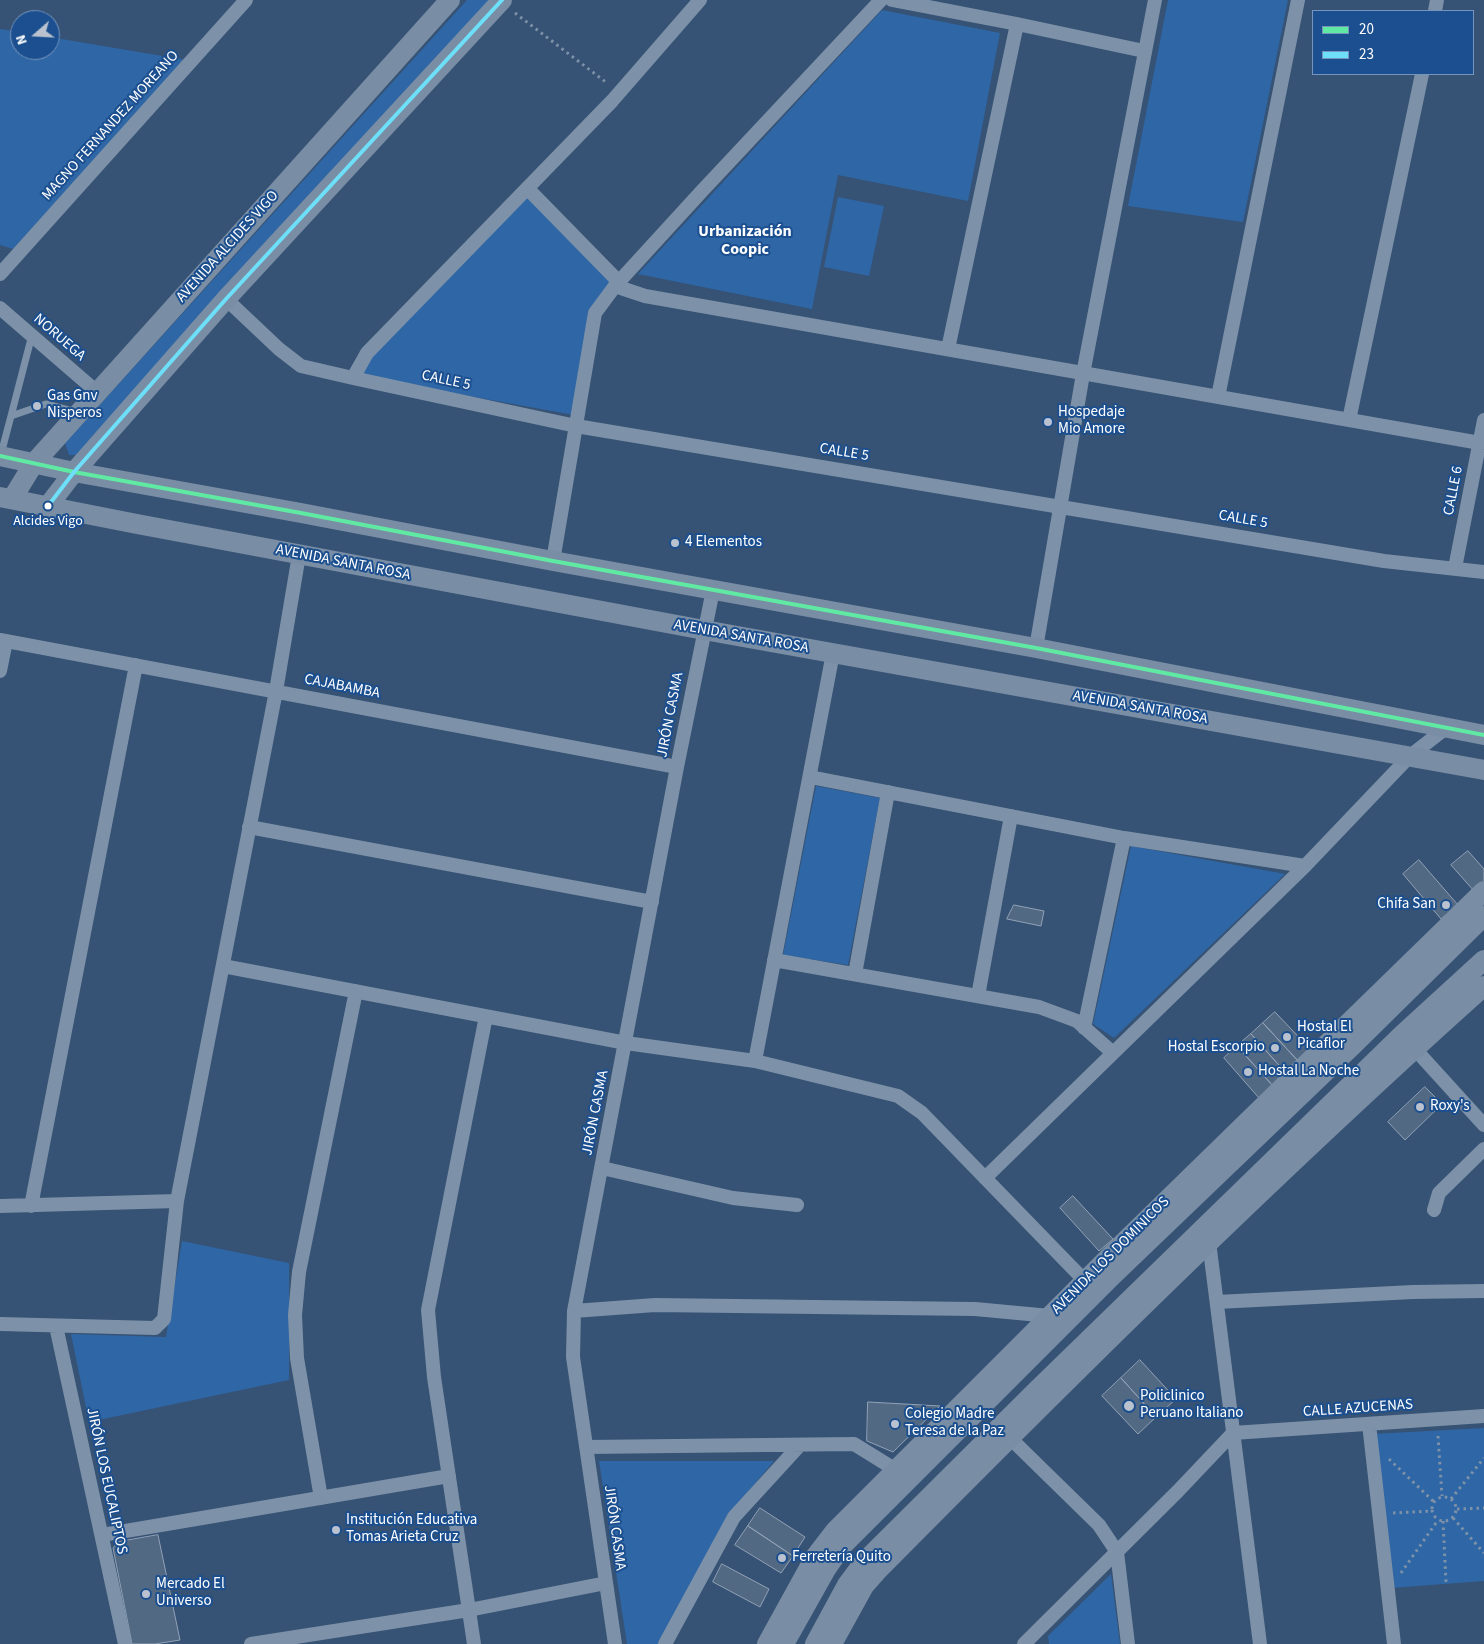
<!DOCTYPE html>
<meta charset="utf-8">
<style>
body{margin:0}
#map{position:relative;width:1484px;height:1644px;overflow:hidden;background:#365274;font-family:"Source Sans 3",sans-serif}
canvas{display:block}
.legend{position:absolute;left:1312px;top:10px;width:162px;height:65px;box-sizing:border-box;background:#1b4f8f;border:1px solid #7695bc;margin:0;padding:6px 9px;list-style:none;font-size:15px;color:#fff}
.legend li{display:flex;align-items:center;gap:10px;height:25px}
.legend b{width:25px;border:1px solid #7695bc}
.north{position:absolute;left:10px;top:10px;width:50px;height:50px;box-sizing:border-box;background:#1b4f8f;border:1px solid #7695bc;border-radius:50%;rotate:251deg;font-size:14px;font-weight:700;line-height:20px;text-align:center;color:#fff}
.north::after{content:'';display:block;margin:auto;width:18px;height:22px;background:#b9c2ce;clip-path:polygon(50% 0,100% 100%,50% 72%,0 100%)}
</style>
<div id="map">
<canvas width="1484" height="1644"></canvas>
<ul class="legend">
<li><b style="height:6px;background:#60e9a3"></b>20</li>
<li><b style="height:6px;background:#6ddff8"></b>23</li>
</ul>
<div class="north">N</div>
</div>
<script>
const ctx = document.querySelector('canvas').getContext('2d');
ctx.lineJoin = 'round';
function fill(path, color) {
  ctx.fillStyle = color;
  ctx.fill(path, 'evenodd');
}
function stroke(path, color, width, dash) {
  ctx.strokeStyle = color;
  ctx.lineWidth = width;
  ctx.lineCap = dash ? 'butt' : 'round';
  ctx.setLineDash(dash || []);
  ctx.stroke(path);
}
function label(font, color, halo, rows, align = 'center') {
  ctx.font = font + ' "Source Sans 3",sans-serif';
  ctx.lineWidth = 4;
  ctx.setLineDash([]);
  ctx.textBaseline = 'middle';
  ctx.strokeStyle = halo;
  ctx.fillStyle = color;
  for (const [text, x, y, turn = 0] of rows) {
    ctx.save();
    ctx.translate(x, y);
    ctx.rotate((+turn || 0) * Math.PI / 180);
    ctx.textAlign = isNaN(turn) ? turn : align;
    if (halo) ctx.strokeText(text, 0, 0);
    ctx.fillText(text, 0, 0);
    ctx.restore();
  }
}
fill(new Path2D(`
 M467,0H491L79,455H69L65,443Z
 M1168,0H1288L1243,222L1128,206Z
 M882,10L1000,33L968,201L838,175L812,309L638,274Z
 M0,29L20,32V50H50V37L186,60L13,249L0,245Z
 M527,195L612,283L591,310L574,415L358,376L371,353Z
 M838,197L884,206L869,276L824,267Z
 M816,786L880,798L848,965L783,955Z
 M1131,846L1285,874L1114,1038L1093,1024Z
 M182,1241L289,1263V1380L89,1422L71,1334L166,1337Z
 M1484,1428V1581L1391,1588L1372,1434Z
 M599,1461H774L730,1513L658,1644H627Z
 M1111,1574L1120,1644H1049L1048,1636Z`), '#2f66a5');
const building = new Path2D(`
 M1468,851L1484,869V882L1474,891L1451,865Z
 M1419,860L1458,905L1441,919L1403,874Z
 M1014,905L1044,911L1041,926L1007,919Z
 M1275,1012L1311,1050L1299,1062L1263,1023Z
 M1263,1023L1299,1062L1286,1073L1251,1034Z
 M1251,1034L1286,1073L1273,1086L1237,1046Z
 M1237,1046L1273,1086L1259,1098L1224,1058Z
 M1425,1087L1442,1104L1405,1140L1388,1122Z
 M1073,1196L1113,1239L1099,1251L1060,1208Z
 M1140,1360L1176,1399L1156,1417L1121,1378Z
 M1121,1378L1156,1417L1138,1434L1102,1396Z
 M868,1402L940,1406L893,1452L867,1441Z
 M760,1508L805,1537L793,1556L748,1526Z
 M748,1526L793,1556L781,1573L735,1545Z
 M158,1535L180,1640L155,1644H132L113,1548L118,1542Z
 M722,1564L769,1589L760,1607L713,1582Z`);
fill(building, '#526984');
stroke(building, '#92a2b6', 1);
stroke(new Path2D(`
 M515,13L607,83
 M1438,1436L1442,1496
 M1389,1459L1434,1502
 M1432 1509a12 12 0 1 1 24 0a12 12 0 1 1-24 0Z
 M1451,1499L1484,1458
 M1457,1509L1484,1508
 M1393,1513L1432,1511
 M1453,1518L1484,1553
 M1443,1521L1446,1582
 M1401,1573L1438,1520`), '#7d92a8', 3, [2.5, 4]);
stroke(new Path2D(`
 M11,416L32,335
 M1,454L11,416L46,404L76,412`), '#7d92a8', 7);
stroke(new Path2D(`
 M892,0L1017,24L1144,51
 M1435,11L1437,0
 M527,188L619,282
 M0,274L246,0
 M615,286L645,296C923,344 1201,396 1480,443L1484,442
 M226,299L279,349L301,366L353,378L576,426L1384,561L1484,572
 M0,308L97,392
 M948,349L1017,24
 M353,378L367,353L612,101L700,0
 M1218,397L1298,0
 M1349,420L1422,74
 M553,561L595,313L615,286L701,192L881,0
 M1455,568L1484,420
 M0,640L677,767
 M1036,648L1083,374L1155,0
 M0,671L6,641
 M810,777L1124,838L1305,866
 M249,827L652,902
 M774,960L1039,1007L1077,1021L1113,1053
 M223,966L626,1043L755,1061L898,1096L922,1113L1085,1281
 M855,974L888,792
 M978,996L1011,816
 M1084,1028L1124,838
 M1414,1048L1484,1125
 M755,1061L833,653
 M602,1168L733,1198L797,1205
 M985,1178L1305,866L1410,756L1446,728
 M0,1206L177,1201
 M31,1206L136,665
 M1434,1210L1439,1193L1484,1149
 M1209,1242L1260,1644
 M1217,1302L1413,1292L1484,1291
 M574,1311L655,1305L975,1309L1050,1316
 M0,1324L155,1328L164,1319L177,1201L276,691L299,555
 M56,1326L125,1644
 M1369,1424L1394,1644
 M1010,1438L1099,1525L1117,1552L1128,1644
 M586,1447L854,1444L896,1470
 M321,1498L297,1358L295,1315L299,1272L356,991
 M102,1535L449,1476
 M251,1644L469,1610L606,1583
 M474,1644L434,1377L428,1310L486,1016
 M615,1644L573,1357L574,1311L677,767L713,590
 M665,1644L734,1517L799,1446
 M1024,1644L1178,1491L1233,1433L1484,1416`), '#7d92a8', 14);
stroke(new Path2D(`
 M0,456L74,472L301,513L553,561L1036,648L1484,735
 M0,497L137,524L704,630L1484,770
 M12,499L34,463L450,0
 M48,506L74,472L226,299L502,0
 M767,1644L815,1557L835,1531L1125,1241L1484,891
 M784,1644L826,1569L842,1546L1111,1277L1353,1045L1484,916
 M815,1644L847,1585L864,1562L1038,1389L1402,1035L1484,960
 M832,1644L864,1586L878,1570C1075,1371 1275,1173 1484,986`), '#798da4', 20);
stroke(new Path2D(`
 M0,456L74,472L301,513L553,561L1036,648L1484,735`), '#60e9a3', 4);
stroke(new Path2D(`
 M48,506L74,472L226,299L502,0`), '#6ddff8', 4);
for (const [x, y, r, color] of [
 [37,406,5,"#b9c2ce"],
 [1048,422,5,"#b9c2ce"],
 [48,506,4.5,"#fff"],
 [675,543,5,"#b9c2ce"],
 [1446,905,5,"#b9c2ce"],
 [1287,1037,5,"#b9c2ce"],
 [1275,1048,5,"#b9c2ce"],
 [1248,1072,5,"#b9c2ce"],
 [1420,1107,5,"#b9c2ce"],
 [1129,1406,6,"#b9c2ce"],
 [895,1424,5,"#b9c2ce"],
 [336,1530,5,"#b9c2ce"],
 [782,1558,5,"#b9c2ce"],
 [146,1594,5,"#b9c2ce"]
]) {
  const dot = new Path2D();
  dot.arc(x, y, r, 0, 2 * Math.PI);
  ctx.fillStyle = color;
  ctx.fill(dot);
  stroke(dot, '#1b4f8f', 2);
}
label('14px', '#fff', '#1b4f8f', [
 ["Alcides Vigo",48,522]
]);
label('15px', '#fff', '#1b4f8f', [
 ["MAGNO FERNANDEZ MOREANO",111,126,-48],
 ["AVENIDA ALCIDES VIGO",228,247,-48],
 ["NORUEGA",59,338,41],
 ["CALLE 5",446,381,12],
 ["CALLE 5",844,453,9],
 ["CALLE 6",1454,491,-79],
 ["CALLE 5",1243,520,10],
 ["AVENIDA SANTA ROSA",343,563,11],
 ["AVENIDA SANTA ROSA",741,637,10],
 ["CAJABAMBA",342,687,11],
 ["AVENIDA SANTA ROSA",1140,708,10],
 ["JIRÓN CASMA",671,715,-79],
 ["JIRÓN CASMA",596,1113,-79],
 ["AVENIDA LOS DOMINICOS",1111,1256,-45],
 ["CALLE AZUCENAS",1358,1409,-4],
 ["JIRÓN LOS EUCALIPTOS",106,1481,78],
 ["JIRÓN CASMA",614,1528,82]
]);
label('15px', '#fff', '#1b4f8f', [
 ["Gas Gnv",47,397],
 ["Nisperos",47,414],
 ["Hospedaje",1058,413],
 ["Mio Amore",1058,430],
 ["4 Elementos",685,543],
 ["Chifa San",1436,905,"right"],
 ["Hostal El",1297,1028],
 ["Picaflor",1297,1045],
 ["Hostal Escorpio",1265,1048,"right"],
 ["Hostal La Noche",1258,1072],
 ["Roxy's",1430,1107],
 ["Policlinico",1140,1397],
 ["Peruano Italiano",1140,1414],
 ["Colegio Madre",905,1415],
 ["Teresa de la Paz",905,1432],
 ["Institución Educativa",346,1521],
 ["Tomas Arieta Cruz",346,1538],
 ["Ferretería Quito",792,1558],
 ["Mercado El",156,1585],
 ["Universo",156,1602]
], 'left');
label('bold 16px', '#fff', '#1b4f8f', [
 ["Urbanización",745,232],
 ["Coopic",745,250]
]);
</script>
